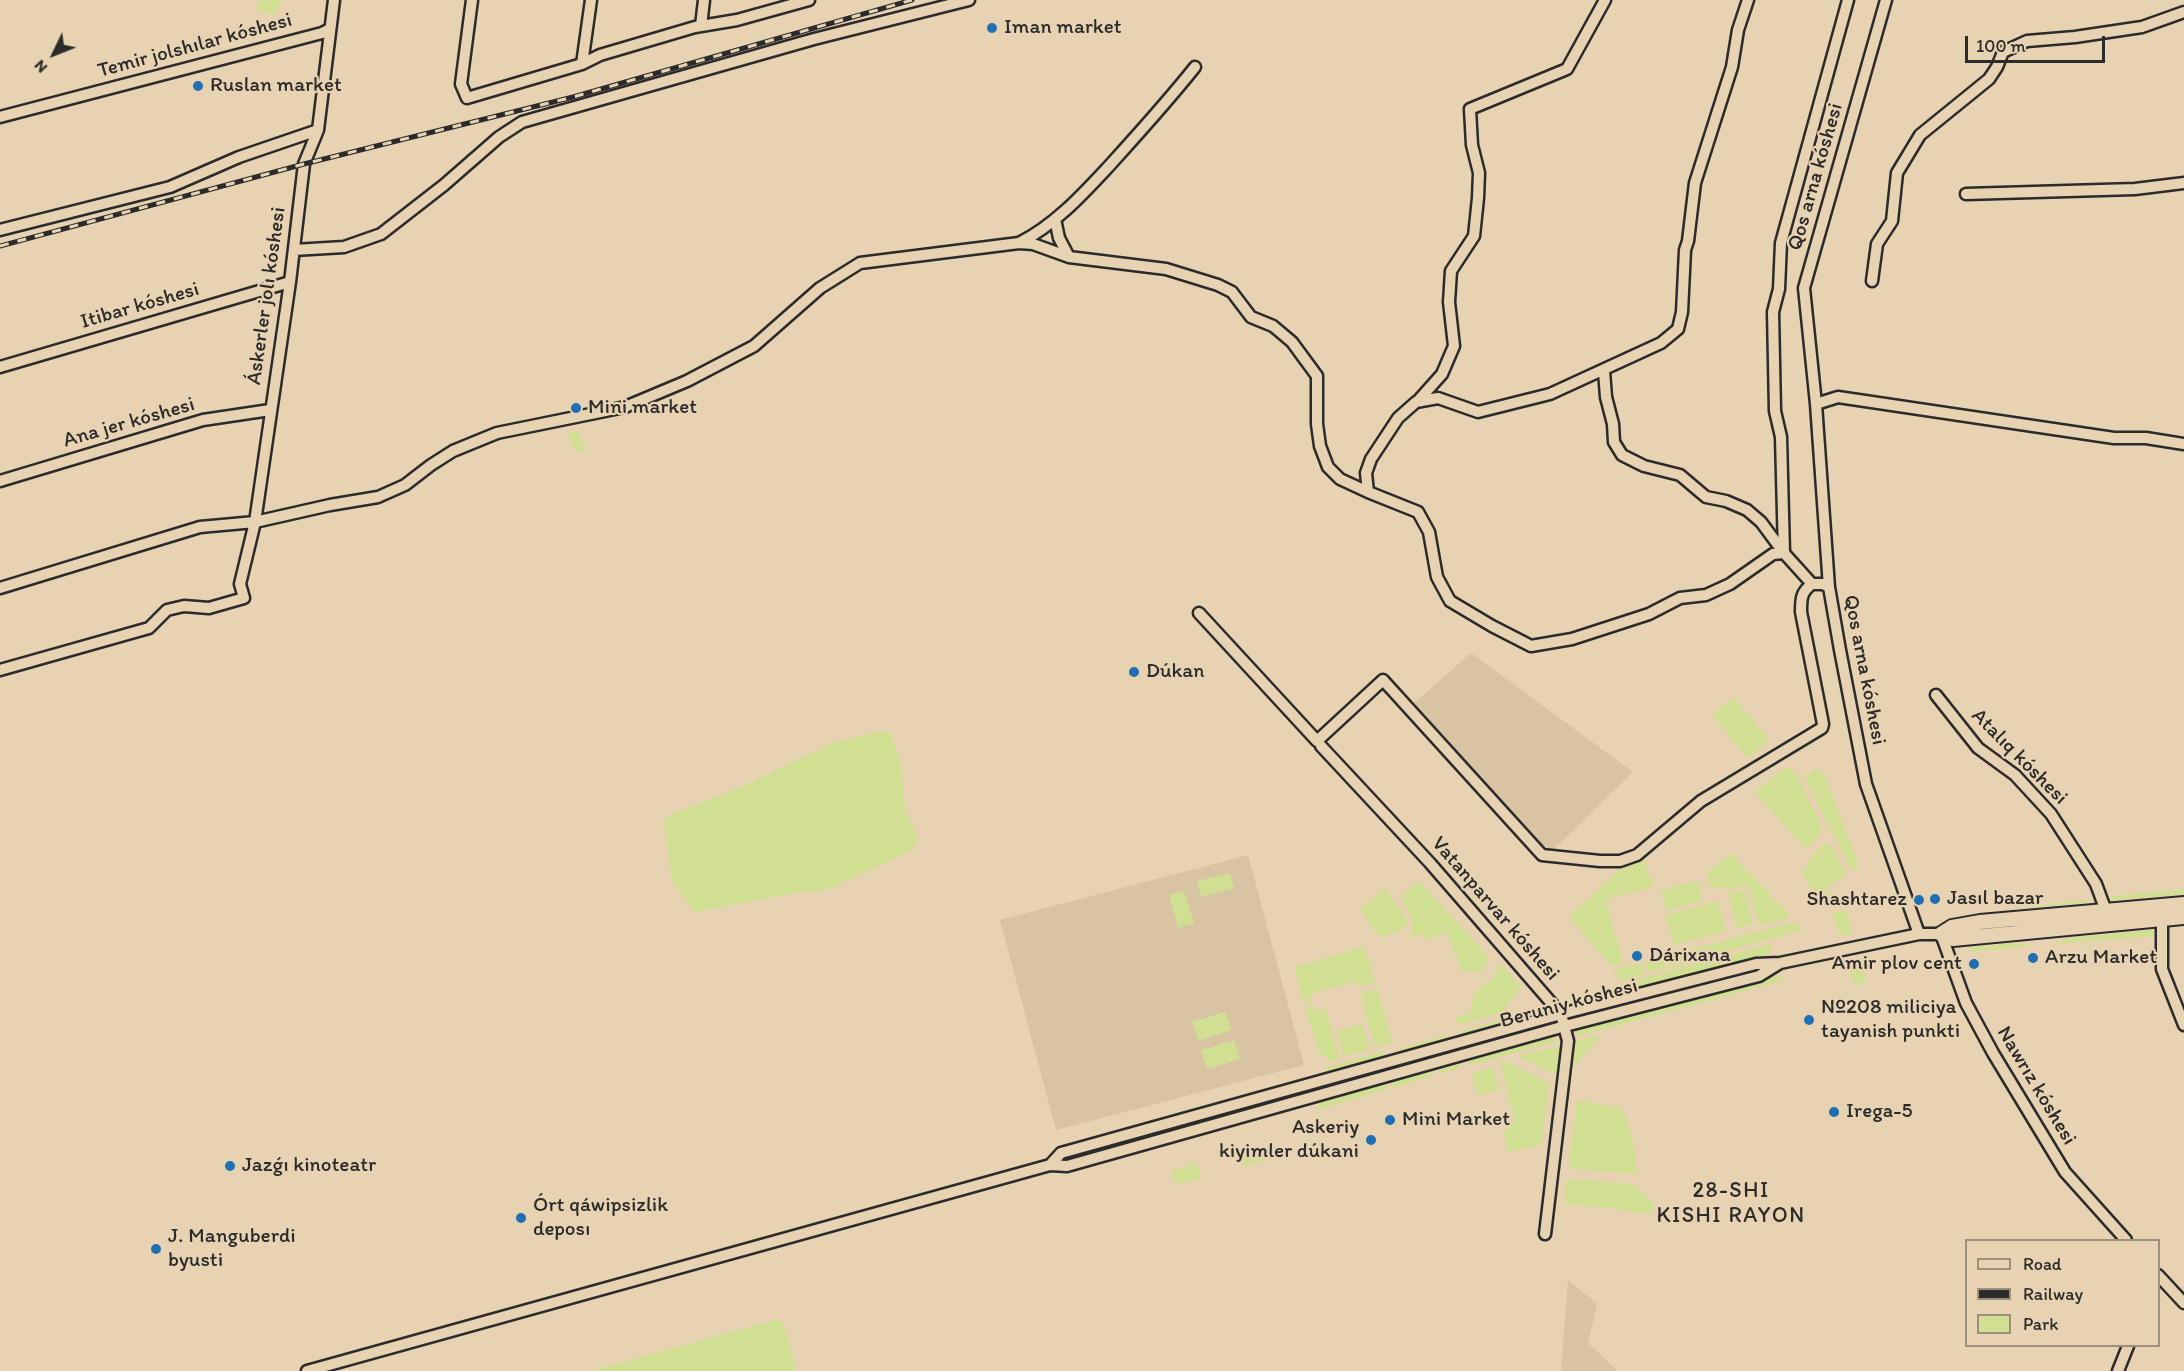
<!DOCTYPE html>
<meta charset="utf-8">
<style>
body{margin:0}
#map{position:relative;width:2184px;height:1371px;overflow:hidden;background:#e7d3b1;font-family:Itim,sans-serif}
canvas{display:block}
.legend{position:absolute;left:1965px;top:1239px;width:195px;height:108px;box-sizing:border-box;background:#e7d3b1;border:2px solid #9c907b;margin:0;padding:8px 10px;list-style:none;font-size:18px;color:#2b2b2b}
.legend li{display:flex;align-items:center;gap:12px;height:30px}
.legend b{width:30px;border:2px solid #9c907b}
.north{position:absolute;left:24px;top:24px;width:60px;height:60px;-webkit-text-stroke:4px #e7d3b1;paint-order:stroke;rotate:227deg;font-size:16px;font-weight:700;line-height:24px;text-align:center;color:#2b2b2b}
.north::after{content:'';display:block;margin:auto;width:21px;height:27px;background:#2b2b2b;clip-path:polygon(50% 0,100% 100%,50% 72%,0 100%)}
.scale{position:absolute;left:1965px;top:36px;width:140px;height:27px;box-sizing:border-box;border:3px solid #2b2b2b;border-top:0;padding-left:8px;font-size:18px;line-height:21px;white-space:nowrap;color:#2b2b2b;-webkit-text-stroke:4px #e7d3b1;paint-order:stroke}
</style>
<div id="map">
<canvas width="2184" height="1371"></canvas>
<ul class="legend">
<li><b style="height:8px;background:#e7d3b1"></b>Road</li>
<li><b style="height:8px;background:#2b2b2b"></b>Railway</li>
<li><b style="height:16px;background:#d0df92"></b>Park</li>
</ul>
<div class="north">N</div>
<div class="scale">100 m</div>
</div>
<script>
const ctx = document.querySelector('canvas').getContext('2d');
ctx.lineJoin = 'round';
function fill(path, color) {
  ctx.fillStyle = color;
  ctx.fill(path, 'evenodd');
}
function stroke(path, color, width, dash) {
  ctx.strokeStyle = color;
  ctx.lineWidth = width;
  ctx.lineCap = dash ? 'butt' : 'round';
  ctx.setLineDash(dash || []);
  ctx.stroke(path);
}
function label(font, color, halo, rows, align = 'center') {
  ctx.font = font + ' Itim,sans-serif';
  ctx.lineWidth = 4.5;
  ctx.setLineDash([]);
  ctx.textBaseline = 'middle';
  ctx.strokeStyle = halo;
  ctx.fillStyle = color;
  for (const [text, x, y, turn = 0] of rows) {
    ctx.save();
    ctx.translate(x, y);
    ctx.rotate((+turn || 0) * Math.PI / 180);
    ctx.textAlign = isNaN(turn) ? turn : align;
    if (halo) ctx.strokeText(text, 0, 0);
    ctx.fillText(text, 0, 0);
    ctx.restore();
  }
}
fill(new Path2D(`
 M1471,653L1633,772L1550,853L1412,705Z
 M1248,855L1304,1065L1056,1130L1000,920Z
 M1568,1280L1597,1304L1588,1343L1618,1371H1561Z`), '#d8c3a2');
fill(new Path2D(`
 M259,0H281L276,15L257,10Z
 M578,430L586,449L576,453L568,434Z
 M1733,697L1769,740L1748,758L1712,715Z
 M879,732L891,733L900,763L906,813L919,839L913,850L826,890L789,894L694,912L672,881L664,822L670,815L741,787L835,742Z
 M1784,768H1791L1797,774L1822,828L1818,837L1806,849L1755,793Z
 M1819,768L1827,781L1859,866L1852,871L1805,779L1806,775Z
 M1824,844L1831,846L1846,875L1826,888L1833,902L1819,908L1803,874L1811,857Z
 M1731,854L1790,915L1786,919L1759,925L1748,885L1727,890L1726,886L1712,889L1706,873Z
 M1633,857L1644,859L1653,887L1605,899L1623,963L1611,966L1569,917Z
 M1230,873L1234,888L1201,897L1197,881Z
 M1419,881L1489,957L1482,972H1462L1447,932L1424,940L1422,933L1410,938L1413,921L1401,896Z
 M1697,881L1702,901L1666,910L1661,890Z
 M1385,888L1408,922L1402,931L1379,937L1360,909Z
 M2184,889V894L2108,901L2105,897Z
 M1744,890L1753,924L1737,928L1728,894Z
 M1184,891L1194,923L1178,928L1169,895Z
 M2093,899L2090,902L1986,912Z
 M1718,901L1726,931L1674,945L1666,915Z
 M1846,909L1852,932L1840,936L1833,913Z
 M1793,922L1802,930L1671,967L1667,956Z
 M2151,930L2157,936L2054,944L2069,938Z
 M1774,943L1768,954L1576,1003L1561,1000Z
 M2012,943L2033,946L1969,952V948Z
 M1364,947L1375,982L1359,987L1357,981L1311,994L1312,1000L1304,1003L1294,967Z
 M1662,957L1666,968L1648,973L1645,962Z
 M1861,960L1866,982L1854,985L1848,964Z
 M1499,963L1521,986L1503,1012L1458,1025L1456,1018L1469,1013L1474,993L1493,978Z
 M1641,963L1644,975L1622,981L1613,970Z
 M1773,974L1785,980L1575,1037L1577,1031L1586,1024Z
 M1377,989L1392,1042L1375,1047L1360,994Z
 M1313,1005L1315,1011L1325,1008L1340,1058L1328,1061L1327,1056L1321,1057L1305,1007Z
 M1543,1008L1537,1016L1460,1038L1458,1032Z
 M1225,1012L1231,1030L1199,1041L1192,1022Z
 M1362,1024L1369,1050L1344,1056L1337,1031Z
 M1603,1034L1569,1072L1573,1042Z
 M1447,1035L1449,1041L1402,1054V1048Z
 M1547,1036L1559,1041L1469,1065L1468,1058Z
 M1234,1040L1240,1059L1207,1069L1201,1050Z
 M1561,1046L1557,1075L1517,1056Z
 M1383,1051V1058L1326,1074V1068Z
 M1459,1060L1460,1068L1441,1074L1440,1066Z
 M1507,1062L1549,1083L1541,1145L1508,1152L1503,1132L1515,1121L1500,1063Z
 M1428,1068L1432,1076L1393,1088L1392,1078Z
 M1493,1068L1499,1090L1477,1095L1472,1073Z
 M1387,1079V1089L1317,1110L1318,1100Z
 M1580,1100L1607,1106H1617C1634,1124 1633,1150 1637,1174L1571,1169L1569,1164L1577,1101Z
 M1263,1145L1267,1160L1242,1166L1238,1151Z
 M1197,1164L1201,1178L1176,1185L1172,1170Z
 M1566,1179L1633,1184L1653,1203L1654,1208L1651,1214L1565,1203Z
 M775,1320L781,1321L784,1326L796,1371H591Z`), '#d0df92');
const minor = new Path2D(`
 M472,0L461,84L467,98L582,64L600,55L695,27L737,20L809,0
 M1748,0L1738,30L1732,67L1695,183L1688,241L1685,250L1682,312L1678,329L1661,343L1550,394L1478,412L1438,398L1416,402L1398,418L1371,459L1366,473L1368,492L1418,512L1429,532L1437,577L1450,601L1492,626L1531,646L1572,639L1649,614L1680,598L1706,595L1730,584L1773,554L1784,553
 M1886,0L1804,288L1816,404L1829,587L1840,650L1866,784L1919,934
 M701,26L704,0
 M582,64L591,0
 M0,117L322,33L330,29
 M1966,194L2135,189L2184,183
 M1055,219L1059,238L1069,257
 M0,230L170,187L239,157L318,130
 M1019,243L1033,244L1069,257L1166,269L1218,285L1232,292L1251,317L1273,326L1292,342L1317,376V424L1320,446L1328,467L1340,479L1368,492
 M294,250L344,247L381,234L444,185L499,137L522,122L814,39L969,0
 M1872,281L1877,244L1892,221L1897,173L1920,135L1989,79L1997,67L2003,52L2027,41L2075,37L2142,27L2184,12
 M0,367L290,282
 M1604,371L1606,397L1613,424L1614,442L1622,455L1644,466L1680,475L1706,497L1726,501L1747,510L1761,522L1784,553L1812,584H1823L1829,587
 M1417,402L1442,374L1454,346L1449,302L1451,271L1474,236L1478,198L1479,173L1472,145L1470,109L1567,69L1605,0
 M1816,404L1838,397L2114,438H2146L2184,444
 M0,481L203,420L270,410
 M1784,553L1781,437L1775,411L1773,312L1779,289L1781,243L1848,0
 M0,588L200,527L255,522L330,505L378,497L405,485L431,465L453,451L497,433L625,407L687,381L754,346L820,288L860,263L1019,243C1055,225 1083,194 1110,165C1139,133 1168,101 1195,67
 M1199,613L1317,741L1383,680L1542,855L1600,861H1620L1637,855L1701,801L1822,728L1823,724L1801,612C1801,599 1801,592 1812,584
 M0,670L149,628L167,610L184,606L209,608L244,598L240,584L255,522L290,282L304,164L318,130L334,0
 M1936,695L1978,748L2015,775L2051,814L2096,884L2106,911
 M1321,746L1430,863L1561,1014L1568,1041L1545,1234
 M2162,920V969L2184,1025
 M1050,1165L1061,1153L1561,1014L1756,964L1780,963L1919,934H1941L1966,1003L1993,1053L2065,1172L2126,1240
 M2158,1275L2184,1303
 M307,1371L1050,1165L1067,1166L1565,1026L1759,976L1780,963
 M2118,1371L2128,1346`);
const tertiary = new Path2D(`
 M1941,934L1952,927L1980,922L2184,904
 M1941,934L1953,939L2184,917`);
stroke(minor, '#2b2b2b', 15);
stroke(tertiary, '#2b2b2b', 18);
stroke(minor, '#e7d3b1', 10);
stroke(tertiary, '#e7d3b1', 14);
const rail = new Path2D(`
 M0,246L304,164L573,97L912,0`);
stroke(rail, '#2b2b2b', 5);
stroke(rail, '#e7d3b1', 3, [9]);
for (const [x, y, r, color] of [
 [992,28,6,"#1f6fb2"],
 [198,86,6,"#1f6fb2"],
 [576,408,6,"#1f6fb2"],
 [1134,672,6,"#1f6fb2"],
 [1935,899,6,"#1f6fb2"],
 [1919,900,6,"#1f6fb2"],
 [1637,956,6,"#1f6fb2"],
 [2033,958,6,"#1f6fb2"],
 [1974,964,6,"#1f6fb2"],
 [1809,1020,6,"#1f6fb2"],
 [1834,1112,6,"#1f6fb2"],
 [1390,1120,6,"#1f6fb2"],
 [1371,1140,6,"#1f6fb2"],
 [230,1166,6,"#1f6fb2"],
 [521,1218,6,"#1f6fb2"],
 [156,1249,6,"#1f6fb2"]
]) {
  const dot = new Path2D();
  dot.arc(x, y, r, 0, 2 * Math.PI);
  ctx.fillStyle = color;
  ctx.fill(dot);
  stroke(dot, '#e7d3b1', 2);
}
label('21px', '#2b2b2b', '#e7d3b1', [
 ["Iman market",1004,28],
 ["Ruslan market",210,86],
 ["Mini market",588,408],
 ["Dúkan",1146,672],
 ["Jasıl bazar",1947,899],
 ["Shashtarez",1907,900,"right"],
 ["Dárixana",1649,956],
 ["Arzu Market",2045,958],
 ["Amir plov cent",1962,964,"right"],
 ["№208 miliciya",1821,1008],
 ["tayanish punkti",1821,1032],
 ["Irega-5",1846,1112],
 ["Mini Market",1402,1120],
 ["Askeriy",1359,1128,"right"],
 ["kiyimler dúkani",1359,1152,"right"],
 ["Jazǵı kinoteatr",242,1166],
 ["Órt qáwipsizlik",533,1206],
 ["deposı",533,1230],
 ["J. Manguberdi",168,1237],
 ["byusti",168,1261]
], 'left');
label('21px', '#2b2b2b', '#e7d3b1', [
 ["Temir jolshılar kóshesi",195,46,-15],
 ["Qos arna kóshesi",1816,177,-74],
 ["Áskerler jolı kóshesi",267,296,-82],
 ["Itibar kóshesi",140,306,-16],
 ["Ana jer kóshesi",129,423,-16],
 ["Qos arna kóshesi",1864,670,79],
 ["Atalıq kóshesi",2019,757,45],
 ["Vatanparvar kóshesi",1495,909,49],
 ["Beruniy kóshesi",1569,1004,-15],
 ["Nawrız kóshesi",2036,1086,59]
]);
ctx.letterSpacing = '1.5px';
label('22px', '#2b2b2b', '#e7d3b1', [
 ["28-SHI",1731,1191],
 ["KISHI RAYON",1731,1216]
]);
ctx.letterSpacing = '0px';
</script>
